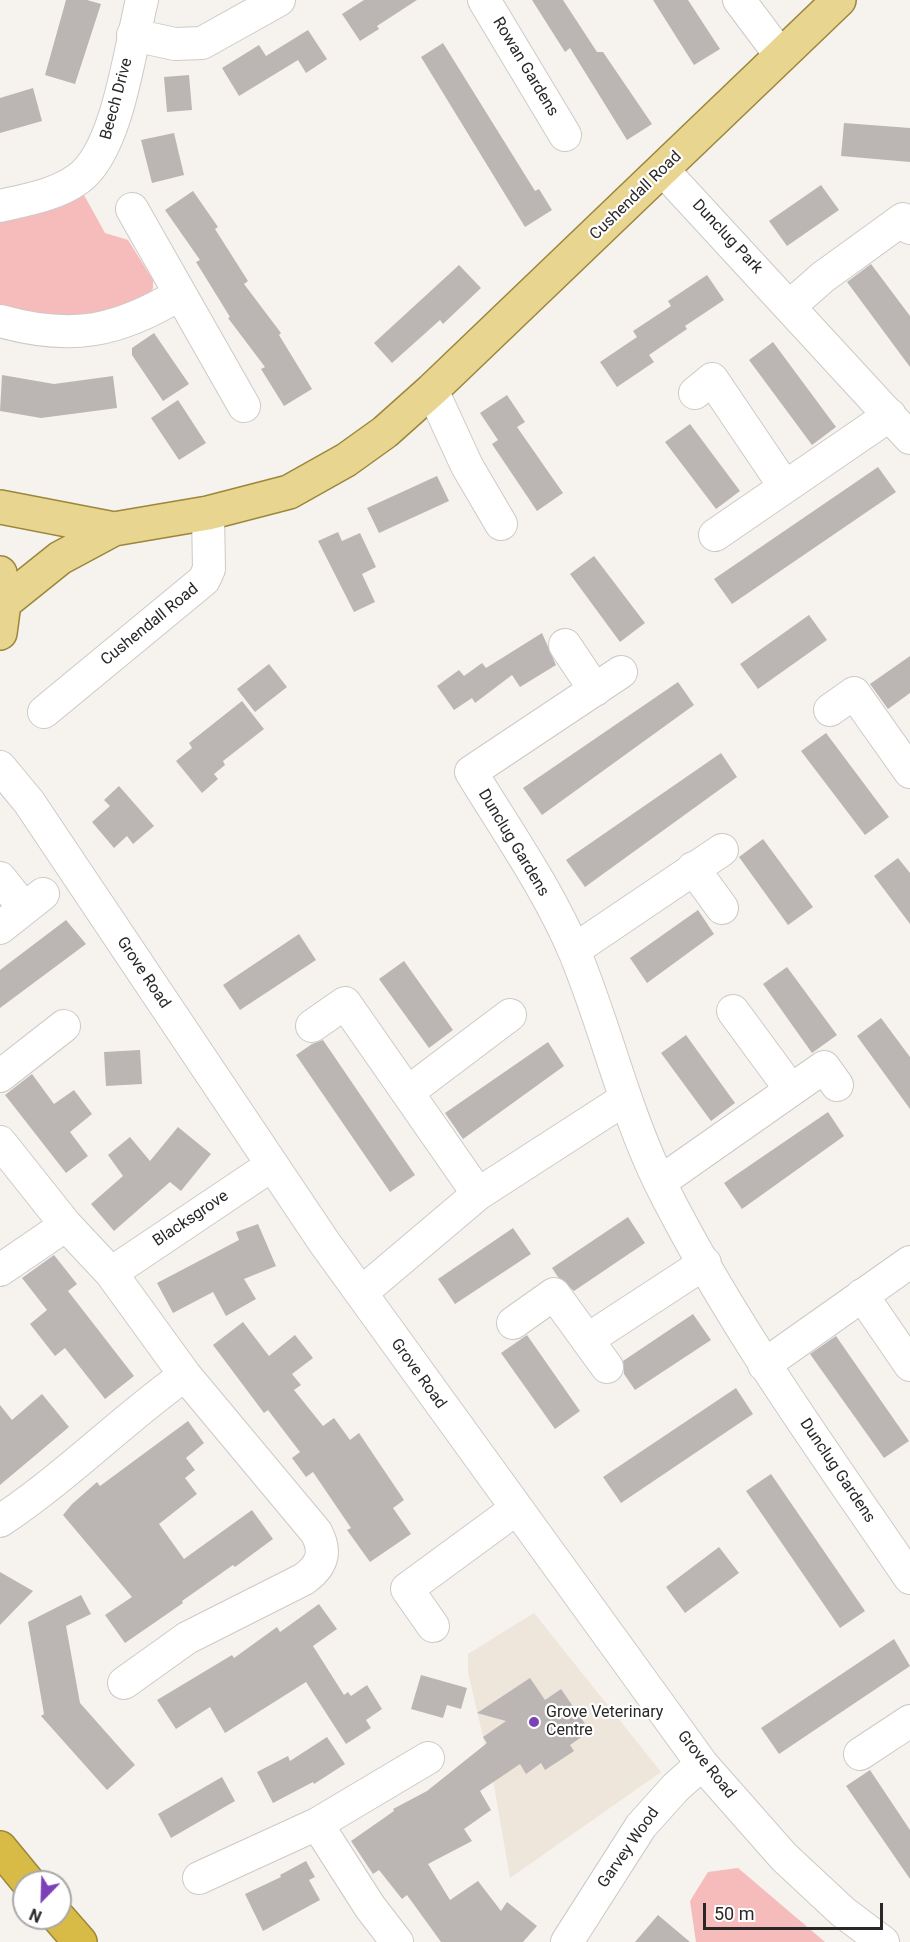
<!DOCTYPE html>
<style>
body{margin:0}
#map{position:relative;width:910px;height:1942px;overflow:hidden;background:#f6f2ee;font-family:Roboto,sans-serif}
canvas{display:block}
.north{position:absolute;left:12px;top:1870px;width:60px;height:60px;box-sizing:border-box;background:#fff;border:2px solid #aaa9a9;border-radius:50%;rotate:203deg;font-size:16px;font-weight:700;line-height:24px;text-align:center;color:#2a2827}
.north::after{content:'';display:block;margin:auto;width:21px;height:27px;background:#7b42b8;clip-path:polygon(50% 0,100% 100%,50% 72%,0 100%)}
.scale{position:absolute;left:703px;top:1903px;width:180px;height:27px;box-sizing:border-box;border:3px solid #2a2827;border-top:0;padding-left:8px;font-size:18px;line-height:21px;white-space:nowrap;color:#2a2827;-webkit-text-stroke:4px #fff;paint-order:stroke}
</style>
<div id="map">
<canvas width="910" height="1942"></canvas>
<div class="north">N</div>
<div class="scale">50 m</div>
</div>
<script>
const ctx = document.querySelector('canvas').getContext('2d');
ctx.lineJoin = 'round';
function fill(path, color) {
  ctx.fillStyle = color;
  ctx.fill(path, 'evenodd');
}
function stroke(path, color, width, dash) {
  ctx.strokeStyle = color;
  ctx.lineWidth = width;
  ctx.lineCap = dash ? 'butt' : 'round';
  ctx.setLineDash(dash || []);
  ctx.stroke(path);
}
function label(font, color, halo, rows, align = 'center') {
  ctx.font = font + ' Roboto,sans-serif';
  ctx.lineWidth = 4.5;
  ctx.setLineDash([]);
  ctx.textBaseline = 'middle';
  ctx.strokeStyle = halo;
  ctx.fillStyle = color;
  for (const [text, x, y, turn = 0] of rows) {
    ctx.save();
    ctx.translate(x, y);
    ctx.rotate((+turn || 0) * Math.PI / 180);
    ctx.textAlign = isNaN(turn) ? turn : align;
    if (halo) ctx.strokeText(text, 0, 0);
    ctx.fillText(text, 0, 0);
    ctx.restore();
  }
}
fill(new Path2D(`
 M534,1613L661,1772L510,1878L493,1780L468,1672V1654Z`), '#eee5db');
fill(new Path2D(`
 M84,195L105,233L128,240L153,280V288L148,299L91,324L0,316V220Z
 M738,1868L825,1942H696L690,1901L708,1872Z`), '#f6bbbb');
fill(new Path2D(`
 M66,0H87L101,4L75,84L45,75Z
 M364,0H417L377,26L379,29L360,41L342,14Z
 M532,0H563L597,52H603L652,124L627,140L570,48L565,52Z
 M653,0H688L720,49L694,65Z
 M308,30L327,59L306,73L298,60L239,96L222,68L259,45L266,56Z
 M443,43L535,191L539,189L552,210L525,227L421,57Z
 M189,75L192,110L167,112L164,77Z
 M33,88L42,121L0,133V98Z
 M844,123L910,128V162L841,156Z
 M174,133L184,175L152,183L141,140Z
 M821,185L839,210L787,246L769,221Z
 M193,191L218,227L215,229L248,281L244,284L281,333L279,335L312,389L284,406L261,369L265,367L228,318L230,317L196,262L200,260L165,210Z
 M871,264L910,316V367L847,282Z
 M459,265L481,288L443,324L440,320L392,363L374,343Z
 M707,275L724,300L685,326L687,329L649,355L654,362L617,387L600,362L637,337L633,331L671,306L668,301Z
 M154,333L189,384L163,401L132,355V348Z
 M773,342L836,427L812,445L749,360Z
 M2,375L54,384L113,376L117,408L41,418L0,411Z
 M507,395L525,422L517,427L563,493L537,511L492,444L498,440L480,413Z
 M178,400L206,443L179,460L151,418Z
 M690,424L740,491L716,509L665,442Z
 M878,467L896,492L732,604L714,579Z
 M437,476L449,501L379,533L367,508Z
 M338,532L342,541L360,533L376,567L362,574L375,602L354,612L318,541Z
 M594,556L645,623L620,642L570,574Z
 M809,615L827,640L758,689L740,664Z
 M542,633L556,665L520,687L512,675L475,703L472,698L454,710L437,686L459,670L464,676L482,663L486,668Z
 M910,656V693L888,709L870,684Z
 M269,664L287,687L255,712L237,689Z
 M678,682L694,705L542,815L523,788Z
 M242,701L264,729L223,761L225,765L214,774L218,779L202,793L176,761L192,748L189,743Z
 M826,733L889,817L865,835L801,751Z
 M721,753L737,777L585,887L566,860Z
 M119,786L154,826L133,844L127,836L114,848L92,822L110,806L104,800Z
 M763,839L813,907L788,925L739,857Z
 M898,858L910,873V924L874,876Z
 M698,910L714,934L647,983L630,958Z
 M66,920L86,944L0,1008V970Z
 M299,934L316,960L240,1010L223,985Z
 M404,961L453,1030L429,1048L379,979Z
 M787,967L837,1035L812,1053L763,984Z
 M881,1018L910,1057V1109L857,1036Z
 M686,1035L735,1103L711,1121L661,1053Z
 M323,1040L415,1175L390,1192L296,1055L312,1044Z
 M548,1042L564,1066L463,1139L445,1113Z
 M140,1050L142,1084L106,1086L104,1052Z
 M32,1074L54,1104L74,1090L92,1114L70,1132L88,1156L66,1173L5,1095Z
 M828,1112L844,1136L742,1209L724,1183Z
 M178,1127L211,1154L181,1191L170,1182L114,1231L91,1204L123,1176L108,1155L130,1137L150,1161Z
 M628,1217L645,1243L574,1291L558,1277L552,1268Z
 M258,1224L276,1266L244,1279L256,1299L226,1316L213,1292L173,1313L157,1283L239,1240L236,1232Z
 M513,1228L531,1254L455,1304L438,1279Z
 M54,1255L77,1284L68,1291L134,1376L105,1399L65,1348L55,1356L30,1324L47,1310L22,1278Z
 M693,1314L711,1340L635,1390L624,1374L623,1361Z
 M243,1322L269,1356L295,1335L313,1358L292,1374L301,1385L294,1390L323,1426L334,1418L350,1440L359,1433L404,1500L393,1508L411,1534L370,1562L347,1530L351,1528L313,1472L306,1477L292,1458L300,1452L287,1435L268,1410L264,1413L213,1345Z
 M527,1335L580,1411L555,1429L501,1353Z
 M836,1336L909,1441L884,1458L810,1354Z
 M736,1388L753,1414L621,1503L603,1477Z
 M42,1394L69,1427L0,1485V1405L12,1420Z
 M188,1421L204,1443L186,1458L195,1470L185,1478L197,1494L159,1524L184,1559L252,1510L273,1539L235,1567L233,1565L182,1601L183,1603L125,1643L105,1615L132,1597L63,1515L72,1504L97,1482L100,1486Z
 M771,1474L865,1611L840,1628L746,1491Z
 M719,1547L739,1573L685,1613L666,1587Z
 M0,1572L33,1591L0,1625Z
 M81,1595L91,1614L66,1626L80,1703L135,1765L107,1790L41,1716L44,1714L28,1622Z
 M319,1604L337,1629L313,1646L344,1695L348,1692L351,1696L367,1685L382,1709L366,1720L371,1728L346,1744L306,1682L225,1733L210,1707L176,1729L157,1700L232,1655L234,1658L277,1627L280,1632Z
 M894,1639L910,1666L779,1754L761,1728Z
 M421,1675L467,1688L461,1709L447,1705L443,1718L411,1709Z
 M530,1678L545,1700L561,1689L590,1731L570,1745L574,1751L545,1770L541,1763L526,1774L520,1764L480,1791L491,1810L464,1829L472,1841L428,1864L450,1900L478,1881L501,1911L507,1902L537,1926L523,1942H441L407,1895L402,1899L379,1870L373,1874L351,1841L394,1811L393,1809L427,1791L487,1743L483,1737L506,1721L477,1713Z
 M327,1737L345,1764L314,1784L313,1782L273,1803L257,1772L288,1756L290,1761Z
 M870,1770L910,1830V1879L846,1786Z
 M222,1777L235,1801L171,1838L158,1814Z
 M306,1861L315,1877L309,1880L320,1900L263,1931L245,1894L281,1877L280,1875Z
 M658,1915L690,1942H635Z`), '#bbb6b4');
const minor = new Path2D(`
 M484,0L565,135
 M739,0L781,56
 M133,35L175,44L202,43L279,0
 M663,170L910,438
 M0,206C26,200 56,195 78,179C118,151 130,47 142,0
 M132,209L244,406
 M790,306L823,277L903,219L910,228
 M0,321C71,341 118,332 180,294
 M432,390L467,466L501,524
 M695,393L712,379L785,487
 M715,535L890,415
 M565,645L595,690
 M621,672L471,772C507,831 548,889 575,953C606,1028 624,1109 660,1183C730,1323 822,1449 910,1578
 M830,710L854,693L910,772
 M44,712L204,580L209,569L208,513
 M0,767L29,802L324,1242L702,1764L784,1857L843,1912L883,1942
 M693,868L722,908
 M0,878L24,908
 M0,928L43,894
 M574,950L722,850
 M733,1011L791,1090
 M312,1026L345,1003L478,1194
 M0,1076L64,1026
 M408,1092L510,1015
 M0,1142L66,1225L111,1273L185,1375L316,1532C327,1552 322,1566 304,1579L187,1638L124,1683
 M660,1182L824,1067L837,1085
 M0,1270L66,1225
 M111,1273L272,1165
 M361,1293L478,1194L625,1099
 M862,1295L910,1365
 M513,1323L554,1294L607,1367
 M587,1340L705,1263
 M764,1365L910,1262
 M0,1521C65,1478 121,1421 185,1375
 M433,1626L407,1589L516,1509
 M860,1754L910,1721
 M317,1824L370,1907L397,1942
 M199,1878L317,1824L428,1758
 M567,1942L641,1826L676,1787L702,1764`);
const major = new Path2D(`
 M0,507L114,529
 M0,573L4,603L0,633
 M4,603L60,558L114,529L208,513L289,492L346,460L385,432L432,390L839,0`);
const highway = new Path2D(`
 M0,1848L28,1882
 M59,1918L80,1942`);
stroke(minor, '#cdcac6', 34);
stroke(major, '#9b873b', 36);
stroke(highway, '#9b873b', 36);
stroke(minor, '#fff', 32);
stroke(major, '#e8d690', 33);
stroke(highway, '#d8ba46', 33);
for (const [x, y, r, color] of [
 [534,1722,6,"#7b42b8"]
]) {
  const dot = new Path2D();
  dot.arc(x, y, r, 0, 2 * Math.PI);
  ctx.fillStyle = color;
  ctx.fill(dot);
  stroke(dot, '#fff', 2);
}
label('16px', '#2a2827', '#fff', [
 ["Rowan Gardens",525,67,59],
 ["Beech Drive",117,99,-75],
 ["Cushendall Road",636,196,-44],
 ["Dunclug Park",727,237,47],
 ["Cushendall Road",150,625,-39],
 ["Dunclug Gardens",513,843,59],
 ["Grove Road",143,973,56],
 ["Blacksgrove",191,1219,-34],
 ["Grove Road",418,1374,54],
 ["Dunclug Gardens",837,1471,56],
 ["Grove Road",706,1765,51],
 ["Garvey Wood",629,1848,-55]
]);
label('16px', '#2a2827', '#fff', [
 ["Grove Veterinary",546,1713],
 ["Centre",546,1731]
], 'left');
</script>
